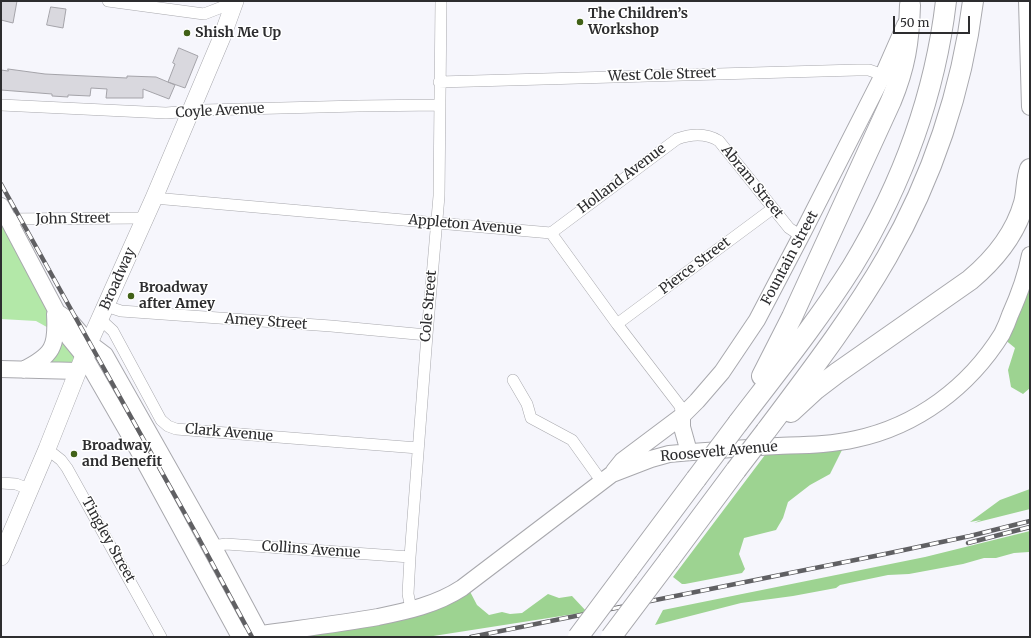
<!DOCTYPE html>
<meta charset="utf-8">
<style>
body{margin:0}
#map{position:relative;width:1031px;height:638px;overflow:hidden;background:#f6f6fc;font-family:Merriweather,serif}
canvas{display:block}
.frame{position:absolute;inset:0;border:2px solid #2d2d2f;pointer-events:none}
.scale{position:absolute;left:893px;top:16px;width:77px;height:18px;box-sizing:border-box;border:2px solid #2d2d2f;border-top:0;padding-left:5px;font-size:12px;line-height:14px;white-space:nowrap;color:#2d2d2f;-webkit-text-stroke:3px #fff;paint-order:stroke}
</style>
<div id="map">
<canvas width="1031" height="638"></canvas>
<div class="frame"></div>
<div class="scale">50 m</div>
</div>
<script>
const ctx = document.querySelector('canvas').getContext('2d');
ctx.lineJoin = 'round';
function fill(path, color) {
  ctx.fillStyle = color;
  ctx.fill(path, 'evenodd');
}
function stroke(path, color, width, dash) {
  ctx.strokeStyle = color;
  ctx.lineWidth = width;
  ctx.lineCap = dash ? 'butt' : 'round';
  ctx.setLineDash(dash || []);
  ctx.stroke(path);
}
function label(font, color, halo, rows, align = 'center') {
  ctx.font = font + ' Merriweather,serif';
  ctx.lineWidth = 3;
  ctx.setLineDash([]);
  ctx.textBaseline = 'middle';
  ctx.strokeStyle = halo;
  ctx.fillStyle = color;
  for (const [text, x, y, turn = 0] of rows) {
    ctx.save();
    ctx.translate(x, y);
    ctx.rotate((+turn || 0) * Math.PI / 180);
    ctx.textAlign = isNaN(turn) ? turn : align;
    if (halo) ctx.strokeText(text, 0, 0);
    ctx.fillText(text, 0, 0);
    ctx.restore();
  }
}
fill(new Path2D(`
 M1,214L81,343L73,362L34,367L42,356L54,331L36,321L1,319Z`), '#b3e8a8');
fill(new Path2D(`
 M1030,239V388L1023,394L1011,387L1008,370L1015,348L998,334L1025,271Z
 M843,448L830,474L810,485L788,502L783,518L776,530L744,538L739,554L745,569L742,573L685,584H682L673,577L768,451Z
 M1030,489V509L974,523L981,520L970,522L1000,500Z
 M1030,531L1029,552L1014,553L996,558H984L963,564L909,574L888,575L840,585L836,588L793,596L741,603L655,625L663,610L925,557Z
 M465,582L477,605L489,615L502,612L510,614L522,613L548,594L559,598L572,596L587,612L427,637H266L407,606Z`), '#9dd391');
const building = new Path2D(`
 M2,1H17L13,23L1,20Z
 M51,7L66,9L63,28L47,25Z
 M179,48L198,56L185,88L168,82L175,64L173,63Z
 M8,69L45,74L127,78V76L156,77L175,85L169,99L143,89V98H106L107,89L91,88L90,96L68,95V97L52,96V94L1,90V70L8,71Z`);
fill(building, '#d9d8de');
stroke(building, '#a4a3a9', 1);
const street = new Path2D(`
 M108,1L204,14L235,2
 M439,82L857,70H869L883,75
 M1,105L166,113L204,110L358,106L439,105
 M154,198L551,233L617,324L680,406L682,416
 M3,219L145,218
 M551,233L677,139C691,134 706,133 719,141L789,228L801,236
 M106,306L121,311L331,326L427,335
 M100,319L113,331L161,420L168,426L176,429L418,448
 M617,324L772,209
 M513,380L527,404L531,418L572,440L602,482
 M47,449L61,460L67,468L161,637
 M1,483L16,484L29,489
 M213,546L226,544L410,557
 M411,609L408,594L410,557L427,335L439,196L441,1`);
const secondary = new Path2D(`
 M1027,1L1030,107
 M1,206L57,312L63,328L70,339L84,356L137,448L240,637
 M60,314L70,321L89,343L105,355L213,546L260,634
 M1,369L78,371
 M23,370C53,355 57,347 55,314
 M682,416V427L689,452
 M614,471L622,461L682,416L697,401L722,372L757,320L801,236L883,75L905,25
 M241,637C287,630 333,625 378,617C407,611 436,605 462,588L612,474L651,459L669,454C705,451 742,448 778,446C804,445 830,445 856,439C917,426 969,387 1002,334C1005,328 1008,321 1010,315C1019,295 1026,276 1030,255`);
const primary = new Path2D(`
 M1,557L47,449L89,343L154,198L222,37L235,1`);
const highway = new Path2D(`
 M762,376L792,317L891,101C905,67 909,42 910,5
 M791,412L816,389L837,373L970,280C995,259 1015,235 1024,203C1027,192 1026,180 1030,169
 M738,423C777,372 818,321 852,267C901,186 935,95 946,1
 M766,431C808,375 852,318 887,257C932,179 962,90 973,1
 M669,560L736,470
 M628,570L696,479`);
stroke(street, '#a8a8ad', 12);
stroke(secondary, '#a8a8ad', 18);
stroke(primary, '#a8a8ad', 18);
stroke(highway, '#a8a8ad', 22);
stroke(street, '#fff', 11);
stroke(secondary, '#fff', 16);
stroke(primary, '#fff', 17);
stroke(highway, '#fff', 20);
const rail = new Path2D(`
 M1,184L198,537L252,637
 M968,543L1030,527
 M471,637L885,554L970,536L1030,521`);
stroke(rail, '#606063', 4.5);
stroke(rail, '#fff', 3, [9]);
const highwayBridge = new Path2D(`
 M736,470L766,431
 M696,479L738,423
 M578,637L628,570
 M611,637L669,560`);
stroke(highwayBridge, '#a8a8ad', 22, []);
stroke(highwayBridge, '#fff', 20);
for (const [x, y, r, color] of [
 [580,22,4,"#416117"],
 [187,33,4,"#416117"],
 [131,296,4,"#416117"],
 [74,454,4,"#416117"]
]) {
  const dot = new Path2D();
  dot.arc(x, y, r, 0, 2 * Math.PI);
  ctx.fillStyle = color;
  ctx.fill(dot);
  stroke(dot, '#fff', 1.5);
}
label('bold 14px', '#2d2d2f', '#fff', [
 ["The Children’s",588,14],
 ["Workshop",588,30],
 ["Shish Me Up",195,33],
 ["Broadway",139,288],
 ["after Amey",139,304],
 ["Broadway",82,446],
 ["and Benefit",82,462]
], 'left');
label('14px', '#2d2d2f', '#fff', [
 ["West Cole Street",662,75,-2],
 ["Coyle Avenue",220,111,-3],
 ["Holland Avenue",622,179,-37],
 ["Abram Street",752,182,51],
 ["John Street",73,219,-1],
 ["Appleton Avenue",465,225,5],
 ["Fountain Street",790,258,-62],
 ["Pierce Street",695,266,-37],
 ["Broadway",118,279,-66],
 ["Cole Street",429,306,-85],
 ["Amey Street",266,322,4],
 ["Clark Avenue",229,433,5],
 ["Roosevelt Avenue",719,452,-5],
 ["Tingley Street",108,540,61],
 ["Collins Avenue",311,550,4]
]);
</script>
